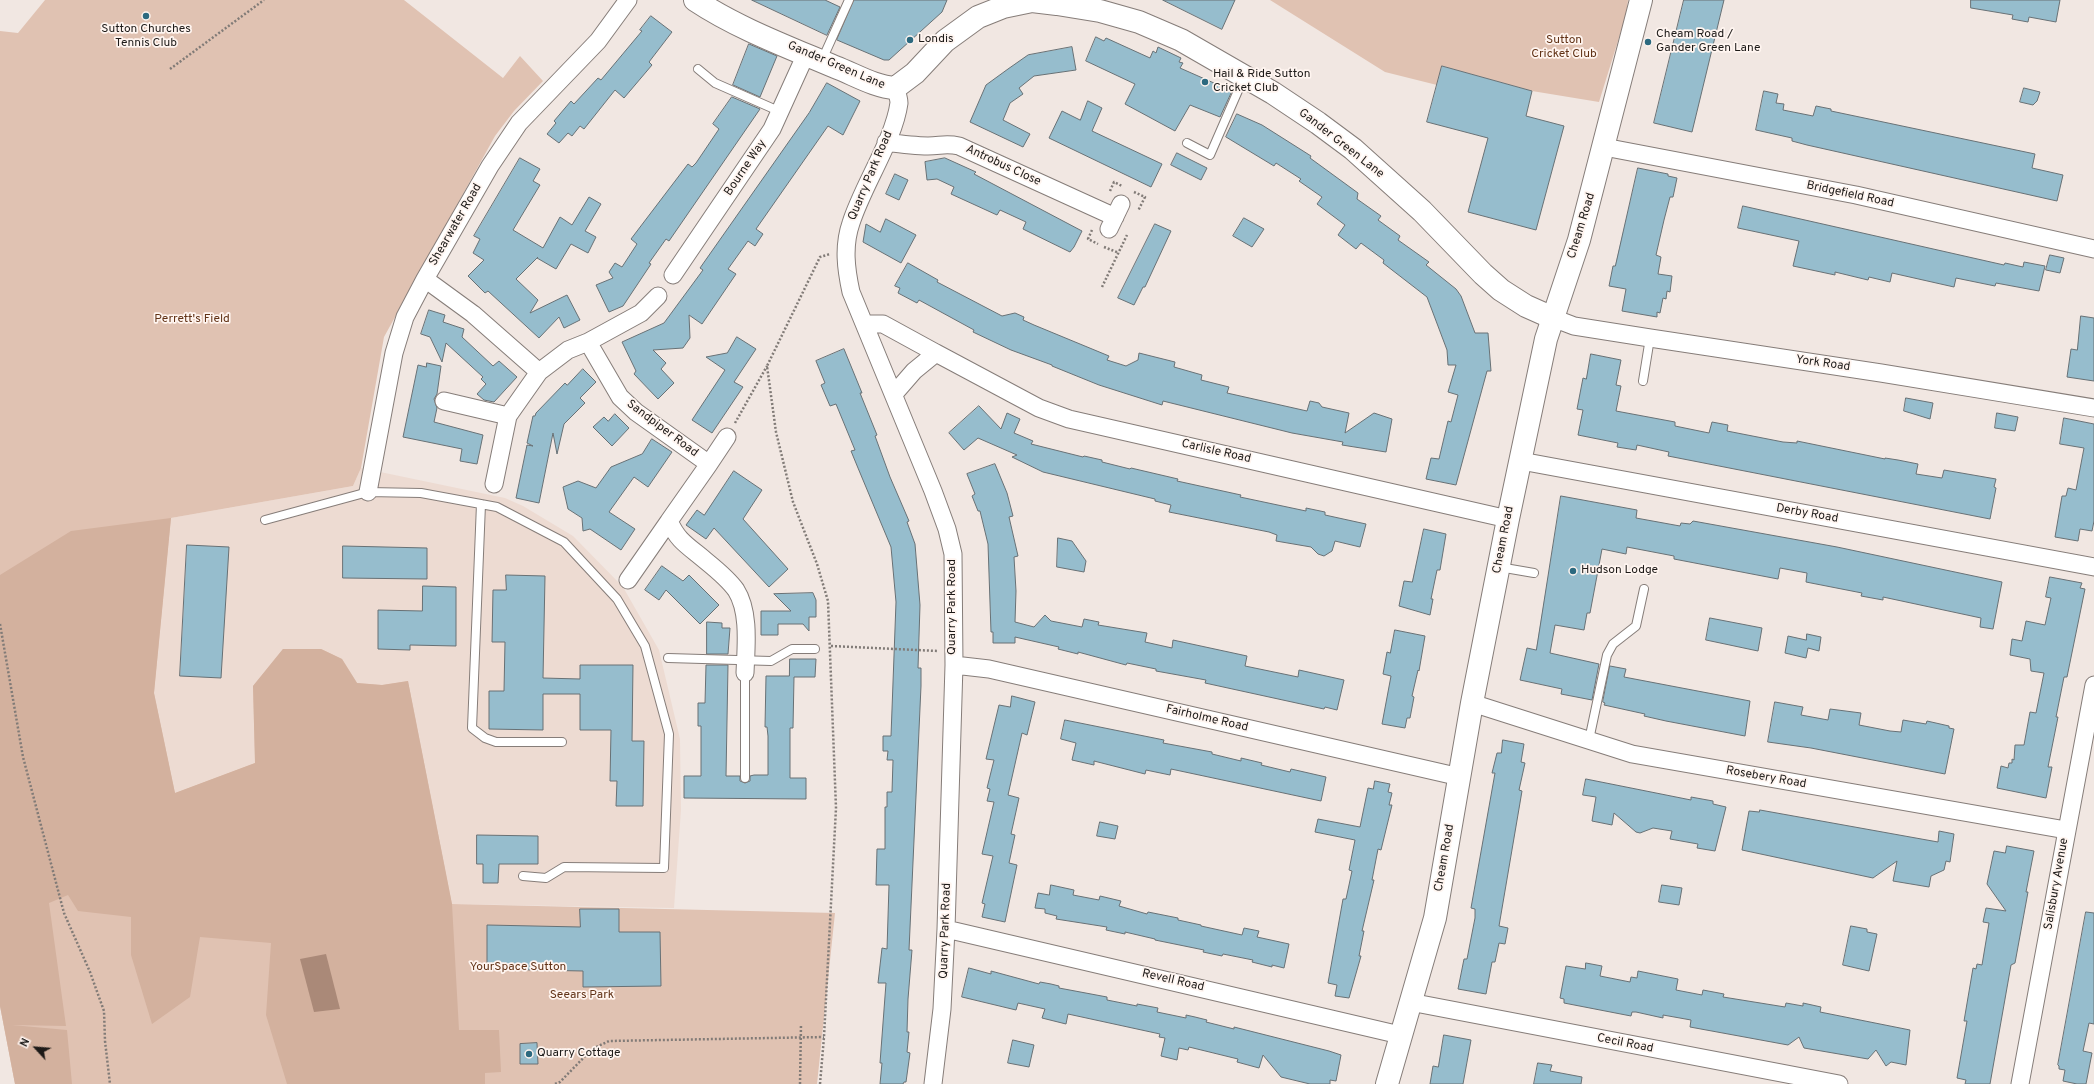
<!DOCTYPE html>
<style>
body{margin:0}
#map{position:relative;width:2094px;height:1084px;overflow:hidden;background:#f1e7e2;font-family:Overpass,sans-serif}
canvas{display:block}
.north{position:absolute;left:16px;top:1028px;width:40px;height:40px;-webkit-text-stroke:3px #fff5f0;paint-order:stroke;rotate:296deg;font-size:11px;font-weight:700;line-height:16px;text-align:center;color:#1d1a18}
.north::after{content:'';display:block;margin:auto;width:14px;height:18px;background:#1d1a18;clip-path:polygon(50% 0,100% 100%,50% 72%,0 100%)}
</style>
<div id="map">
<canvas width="2094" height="1084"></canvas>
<div class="north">N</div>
</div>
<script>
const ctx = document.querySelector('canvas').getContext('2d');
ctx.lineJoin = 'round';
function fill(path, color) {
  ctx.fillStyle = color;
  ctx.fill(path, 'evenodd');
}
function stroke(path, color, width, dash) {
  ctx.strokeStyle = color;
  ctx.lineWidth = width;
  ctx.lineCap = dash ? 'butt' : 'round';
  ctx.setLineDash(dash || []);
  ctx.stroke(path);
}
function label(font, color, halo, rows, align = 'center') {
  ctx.font = font + ' Overpass,sans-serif';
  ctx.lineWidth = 3.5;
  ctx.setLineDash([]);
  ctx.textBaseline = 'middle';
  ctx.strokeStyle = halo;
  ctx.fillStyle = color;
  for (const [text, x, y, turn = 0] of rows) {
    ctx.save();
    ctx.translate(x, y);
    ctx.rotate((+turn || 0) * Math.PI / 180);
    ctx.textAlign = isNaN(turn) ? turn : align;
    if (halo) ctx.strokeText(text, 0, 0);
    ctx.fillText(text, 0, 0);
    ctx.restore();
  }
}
fill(new Path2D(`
 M361,468L505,498L523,506L573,536L623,587L659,650L680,739L681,810L674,908L452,904L408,681L382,685L356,683L342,659L253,686L255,763L175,793L154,693L171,518L353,486Z`), '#eddbd2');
fill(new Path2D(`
 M45,0H404L503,78L520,56L543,81L514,111L495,136L384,337L361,468L353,486L171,518L154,693L175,793L255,763L253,686L283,649H321L342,659L357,683L382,685L408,681L452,904L835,913L817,1084H15L0,1006V31L18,33Z
 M1270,0H1628L1626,15L1599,102L1532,91L1442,66L1437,85L1385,72Z`), '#e0c2b2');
fill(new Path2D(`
 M171,518L154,693L175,793L255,763L253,686L283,649H321L342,659L357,683L382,685L408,681L452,904L459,1030H499L501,1072L485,1073V1084H287L266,1015L271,943L200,937L190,997L152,1024L131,955V917L78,911L68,895L49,903L66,1026L12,1025L67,1030L72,1084H15L0,1006V575L71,531Z`), '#d3b19e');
fill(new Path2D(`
 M326,954L340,1009L314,1012L300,959Z`), '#aa8978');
const building = new Path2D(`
 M752,0H825L840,7L827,35Z
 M854,0H947L942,12L889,60H884L837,40Z
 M1163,0H1235L1222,29Z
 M1684,0H1724L1692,132L1654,123Z
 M1971,0H2060L2056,22L2029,17L2028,22L2012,19L2013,15L1971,8Z
 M651,16L672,32L649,62L652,65L624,98L615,90L584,129L580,126L572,136L568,133L559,143L547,134L556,123L554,121L571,101L574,104L598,78L601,80L642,31L640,30Z
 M1096,37L1104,41L1106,38L1150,58L1153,51L1156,53L1158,47L1181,58L1179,62L1183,63L1180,68L1232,91L1220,117L1190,105L1175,131L1125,104L1135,84L1086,61Z
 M749,44L777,56L760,97L733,85Z
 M1072,47L1076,70L1034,76L1019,88L1023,94L1010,103L1003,120L1030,134L1023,147L970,122L986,85L1008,69L1028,55Z
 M1442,66L1532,91L1526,116L1564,126L1536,230L1468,212L1488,138L1427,122Z
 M827,83L860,101L843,135L828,126L756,229L763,234L755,246L748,241L728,269L736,274L702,324L689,315L690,338L683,348L653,350L666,363L661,369L674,383L658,399L634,374L636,371L622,342L664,323L703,270L700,268L809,113Z
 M2024,88L2040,92L2037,101L2033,105L2020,102Z
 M1764,91L1778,94L1776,103L1784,104L1783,110L1813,116L1816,106L1831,109V111L2035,154L2032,168L2063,175L2057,201L1807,145L1792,141V138L1756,130Z
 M732,97L760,109L669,241L666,239L649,263L651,264L623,306L609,312L596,285L613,278L609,272L615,263L622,267L637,244L631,239L688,164L692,167L696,163L719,129L713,124Z
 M1088,101L1102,108L1092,131L1162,164L1151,187L1049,138L1062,111L1080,120Z
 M1237,114L1262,125L1311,156L1310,158L1358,193L1357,199L1381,216L1378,220L1400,236L1398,240L1429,262L1426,265L1456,289L1461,296L1475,333H1488L1491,371H1487L1456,485L1426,479L1431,458L1439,459L1448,421L1451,422L1458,395L1448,392L1456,365H1448L1447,350L1427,297L1383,263L1384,260L1361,243L1356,249L1338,235L1345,225L1317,204L1322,197L1299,181L1301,179L1276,163L1274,166L1226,137Z
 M1177,153L1207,168L1201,180L1171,165Z
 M520,158L540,169L533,181L540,185L513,230L543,248L560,217L572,225L589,197L601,204L585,231L596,237L588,253L571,244L556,269L537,258L538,257L516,279L538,300L530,313L567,295L580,320L564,328L559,317L539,338L488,291L485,293L468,276L484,260L473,253L480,239L474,236Z
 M945,158L976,172L974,174L1082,231L1074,247L1070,252L1023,229L1026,222L1000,210L997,215L951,194L954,187L937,179L927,180L925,162Z
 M1638,168L1668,174V176L1677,178L1673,197H1670L1664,220L1656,255L1661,257L1658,274L1672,276L1670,292L1667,291L1666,299L1663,298L1660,313L1657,312V317L1622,311L1626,289L1609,286L1613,266H1615Z
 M895,174L908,180L899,200L886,194Z
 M1743,206L2004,265L2005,263L2023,267L2024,262L2045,266L2039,291L1996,283L1995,286L1956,278L1954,287L1892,273L1890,282L1869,277L1868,280L1835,272V275L1793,266L1799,241L1738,228Z
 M1244,218L1264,229L1252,247L1233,236Z
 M886,219L916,235L901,263L863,242L866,224L880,232Z
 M1155,224L1171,231L1145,287H1143L1134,305L1118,298Z
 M2050,255L2064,258L2060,273L2046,270Z
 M908,263L938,280L937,282L1002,316L1015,313L1024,317L1023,320L1034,325L1109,356L1107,360L1126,366L1138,360L1139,353L1175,362L1174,367L1202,375L1201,380L1229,387L1227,393L1307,411L1310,401L1319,403L1322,407L1349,413L1345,433L1374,413L1392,419L1386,452L1342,445L1343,442L1292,433L1163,401L1162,405L1099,385L1052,366V365L1011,350L973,332L974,330L919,300L917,303L898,293L900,288L895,286Z
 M429,310L445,315L443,322L464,329L462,337L493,366L499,361L517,377L494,402L484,400L477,394L486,384L481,379L483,377L446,343L442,362L430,337L421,334Z
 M2081,316L2094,318V381L2067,377L2071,349L2077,350Z
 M737,337L756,349L734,382L743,387L712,433L692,420L725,370L706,357L727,353Z
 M844,349L862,393H860L877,435L875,436L890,477L909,521L907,522L915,544L920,605L918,668H921V686L909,950H912L908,999L907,1032H909L907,1052L910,1053L906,1082H904L903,1084H880L882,1063H880L886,983H878L882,948L887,949L889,885H876L877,849H885V807H887V792H892L893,760H887L888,751H883V736H891L896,602L891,547L858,468L851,451L855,450L836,404L830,406L821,385L825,383L816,361Z
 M1591,354L1621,360L1616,385L1621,386L1616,411L1675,422V426L1709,433L1712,422L1728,425L1727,431L1783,442L1797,443V441L1885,459V458L1898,460L1918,464L1916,474L1942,478L1944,470L1996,479L1994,487L1996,488L1990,519L1668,456L1669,452L1637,445L1636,450L1617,447L1618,443L1578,435L1583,410L1577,409L1583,378L1586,379Z
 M427,363L441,366L437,394L434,399L437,408L434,422L483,435L477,464L460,461L462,449L403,437L418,365L426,367Z
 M583,369L596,382L580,398L585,403L564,424L557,454L553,433L539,503L516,498L527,445L533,446L527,443L533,416H535L536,413L565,383L567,385Z
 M1906,398L1933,403L1930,419L1904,411Z
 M979,406L1001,429L1007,413L1020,419L1014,433L1033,441L1031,444L1083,457L1084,456L1102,460V462L1130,469L1131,468L1178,479L1177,481L1241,495L1240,497L1306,511V508L1325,512V515L1366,524L1360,547L1335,541L1332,551L1324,556L1318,554L1311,547L1276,541L1277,535L1269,532L1169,512L1171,505L1155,501V499L1043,472L1012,457L1017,455L978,438L964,450L949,433Z
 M1997,413L2018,417L2015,431L1995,428Z
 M615,414L629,428L612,446L593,427L604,417L608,421Z
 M2064,418L2094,424V521L2092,531L2080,529L2078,541L2055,537L2062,496H2066L2068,488L2076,490L2084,448L2060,444Z
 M652,439L672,452L648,487L634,477L609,512L635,529L621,550L590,529L583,531L582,518L568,509L563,487L578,481L596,488L611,467L642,454Z
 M995,464L1007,493L1013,516L1009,517L1018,556L1014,557L1016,591L1015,622L1034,627L1045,615L1051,621L1082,627L1084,619L1099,622L1098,625L1147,633L1145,642L1172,648L1173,640L1247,656L1245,666L1298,677L1299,670L1344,680L1337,710L1325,707L1324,709L1205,683L1206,680L1156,671V669L1127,663L1126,665L1078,652V654L1058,649L1059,647L1015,637V643H993V632H991L988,544L980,511H978L972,496L975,494L967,474Z
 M734,471L762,490L743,519L788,569L769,587L714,528L706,539L686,525L697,510L704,515Z
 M1561,496L1637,510L1636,518L1680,526L1681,523L1690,524L1693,521L1837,547L2002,582L1993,629L1980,627L1981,618L1883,597V600L1861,596L1862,593L1806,582L1807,573L1780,568L1778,579L1674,559V556L1627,547L1626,554L1602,549L1590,613H1587L1584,630L1555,625L1550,653L1599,664L1592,700L1561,694L1562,689L1520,680L1527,648L1536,650Z
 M1424,529L1446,534L1440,570H1437L1431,599H1433L1430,615L1399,606L1404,581L1412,582Z
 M1058,538L1072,541L1086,561L1084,572L1057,567Z
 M187,545L229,547L221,678L180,676Z
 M343,546L427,548V579L343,578Z
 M662,566L683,581L689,575L719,605L700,624L666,590L659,600L645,590Z
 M506,575L545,576L543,678L580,679V665H633L632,741H644L643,806H616L617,781H610L611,730H580V694H543V730L489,729V691H504L505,642H492L493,590H506Z
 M2050,577L2082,583L2080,588L2085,589L2067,677H2064L2056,717H2058L2048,767H2052L2046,798L1997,788L2001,766L2008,768L2009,763H2012V759L2014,760L2015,745H2024L2030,712L2036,713L2044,673L2031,671L2030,659L2010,655L2012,639L2022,641L2026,621L2045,625L2051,598L2046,597Z
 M423,586L456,587V646L410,645V650L378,649V610L422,611Z
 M813,593L816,600V617H809V631L803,624H778V635H761V611H791L774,594Z
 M1710,618L1762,628L1758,651L1706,640Z
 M707,622L722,623V628H730L728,654H707Z
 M1395,630L1425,636L1419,671L1418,670L1412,696L1414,697L1410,718H1407L1405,728L1382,724L1391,676L1383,674L1387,652L1390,653Z
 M1807,634L1821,637L1819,651L1808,648L1806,658L1785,653L1788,636L1806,640Z
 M790,659H816L815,677H794L793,728H790V778H806V799L684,798V776H701V726H698V703H705L706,665H728L726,776H740V781L745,783L750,781V776L754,775H768V736L767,727H765L766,676H789Z
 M1610,666L1626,669L1624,677L1750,701L1745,736L1666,721L1644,716L1645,714L1604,705L1605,703L1603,702Z
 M1012,696L1035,702L1027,735L1022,733L1008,795L1019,798L1011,834L1015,835L1009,863L1017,865L1005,922L982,917L985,904L982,903L993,856L982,854L994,802L987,801L990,789L987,788L994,760L986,759L999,705L1010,707Z
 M1775,702L1803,707L1801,715L1828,720L1830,709L1861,713L1859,725L1890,731L1901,732L1903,720L1926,724L1927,721L1949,726V728L1954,729L1945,774L1811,748L1768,742Z
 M1065,720L1164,740L1163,743L1212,752V754L1241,761V758L1262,763L1261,765L1290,772L1291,769L1326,777L1321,801L1171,769L1170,775L1146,770L1145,774L1094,761V765L1072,760L1076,743L1061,739Z
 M1503,740L1524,744L1521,762L1525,763L1519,790L1522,791L1499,926L1508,928L1505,944L1499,943L1495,962H1492L1486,994L1458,989L1464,959H1467L1475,918V909L1471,908L1495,773H1492L1497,753H1501Z
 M1586,779L1691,800V797L1713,801V804L1726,807L1715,851L1697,848L1698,844L1670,839L1672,831L1653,828L1640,833L1636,832L1614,813L1612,825L1592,821L1596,797L1583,795Z
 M1375,781L1390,784L1388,792L1392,793L1389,805H1392L1381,850L1378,849L1372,880H1374L1362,931H1364L1359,956H1361L1349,998L1335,996L1337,985L1328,983L1343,899H1346L1352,871L1349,870L1355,840L1315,832L1318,819L1360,827L1368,788L1373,789Z
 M1760,810L1938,842L1939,831L1954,834L1950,862L1946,861L1944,870L1931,876L1929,887L1893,881L1897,861L1873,878L1742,850L1749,811L1759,812Z
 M1100,822L1118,826L1115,839L1097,836Z
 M477,835L538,836V864H499L498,883H483V864H477Z
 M2007,846L2034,851L2026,892H2028L2015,963L2011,965L1990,1084H1965L1966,1080L1957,1078L1967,1021H1964L1973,968L1976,969L1977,964L1982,965L1989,923L1983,922L1986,908L2006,911L1987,884L1994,851L2005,853Z
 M1051,885L1074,890L1073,895L1099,900L1100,896L1121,901L1119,906L1147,914L1148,912L1178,918V920L1201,925V926L1242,935L1244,928L1259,931L1257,937L1289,944L1284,968L1272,965V967L1252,962L1253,960L1223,954L1222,956L1203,952L1204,950L1155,940V939L1125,932V934L1106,930L1107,927L1056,919L1057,916L1045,913V909L1035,908L1038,893L1049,895Z
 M1662,885L1682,888L1679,905L1659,902Z
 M580,909H619V932H660L661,986L583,987V971L487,969V925L580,927Z
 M2086,912L2094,913V1024L2089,1023L2083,1051L2092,1053L2086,1084H2077L2063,1081L2065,1070L2059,1069V1066L2058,1065Z
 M1851,926L1867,929V932L1877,934L1869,971L1843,965Z
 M1586,963L1602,966L1600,976L1630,982L1631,977L1637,978L1638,971L1678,979L1676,990L1702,995L1703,990L1724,994L1723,997L1785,1007L1786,1003L1803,1006V1003L1821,1007L1820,1012L1910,1030L1906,1065L1891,1062L1886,1066L1876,1050L1868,1059L1804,1048L1799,1037L1788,1045L1690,1027L1691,1020L1663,1015V1018L1636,1012H1632L1631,1016L1564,1003V999L1560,998L1566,966L1585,969Z
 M969,968L991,974V971L1039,984L1040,982L1051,984L1059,986V988L1107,997V1000L1137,1006V1004L1158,1008L1157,1012L1186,1018V1015L1195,1017L1207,1020L1206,1022L1234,1029V1027L1329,1051L1341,1055L1336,1081L1330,1080V1084H1310L1281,1077L1263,1055L1259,1068L1237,1062L1238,1059L1189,1047L1188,1050L1179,1048L1177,1060L1161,1056L1165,1038L1159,1037L1160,1034L1068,1014L1066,1024L1042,1018L1045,1009L1018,1003L1016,1010L962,997Z
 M1444,1035L1471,1040L1463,1084H1430L1433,1066L1438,1067Z
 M1013,1040L1034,1045L1029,1067L1008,1063Z
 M537,1043L538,1064H520V1044Z
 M1538,1063L1552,1065L1550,1071L1582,1077L1581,1084H1534Z`);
fill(building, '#96bdcd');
stroke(building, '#687175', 1);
const lane = new Path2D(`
 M822,60L849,0
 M698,69L715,83L781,112
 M1187,143L1210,155L1244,77
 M1643,381L1650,338
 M481,504L472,728L485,738L496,742H562
 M265,520L368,492L421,493L497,507L564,542L617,599L645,646L669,734L664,868L564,867L546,878L523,876
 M1499,567L1534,573
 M668,658L771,661L792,649H815
 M1589,740L1607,655L1613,644L1636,626L1644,589
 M745,778V673`);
const street = new Path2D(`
 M895,88C897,93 899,99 899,103C894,140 863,185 851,223C843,246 846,269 851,292L933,491L947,529L953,554L954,665L946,929L942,1009L933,1084
 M886,142C900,144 914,146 928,146C941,146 945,143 959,146L1115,217
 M1604,147L1856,195L2094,249
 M1109,229L1121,204
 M673,275L772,129L806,54
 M425,279L473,314L539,372L568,350L588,342L620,397L636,412L709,464L669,521C677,539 685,544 700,556C712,566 727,577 736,590C750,612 746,647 745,673
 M1553,318L1574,326L1650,338L1881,373L2094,408
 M865,324H883L936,353
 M588,342L641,313L658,296
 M894,394L914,371L936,353L1039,408L1069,419L1508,519
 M444,401L508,416
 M1521,461L2094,567
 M709,464L727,437
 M494,484L508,416L539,372
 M368,492L394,353L405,317L425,279L490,166L519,123L598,41L628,0
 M628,580L669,521
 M954,665L989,669L1460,777
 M1472,703L1632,754L2066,830
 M946,929L1400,1035
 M1410,1002L1839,1084
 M2020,1084L2094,685`);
const secondary = new Path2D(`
 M695,0C737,28 788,47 835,67C854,74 875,87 895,88L915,73L945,41L978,17L1003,7L1032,1L1057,4L1100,11L1139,22L1181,40L1273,93L1318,123L1353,149L1422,211L1483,274L1501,290L1526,306L1553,318`);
const highway = new Path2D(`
 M1387,1084L1435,918L1472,703L1508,519L1546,339L1579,240L1641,0`);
stroke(lane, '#867d79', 10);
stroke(street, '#867d79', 19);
stroke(secondary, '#867d79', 24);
stroke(highway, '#867d79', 24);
stroke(new Path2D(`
 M170,69L264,0
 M1110,191L1114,182L1122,186
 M1134,192L1145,197L1138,211
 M1092,230L1088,239L1098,244
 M1104,247L1119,253
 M1102,287L1127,235
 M735,423L767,366
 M0,624L23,757L64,913L90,972L104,1011L105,1041L110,1084
 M831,646L938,651
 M555,1084L560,1082L592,1049L609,1041L824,1037
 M800,1084L801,1024
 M820,1084L824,1037L836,808L828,601L817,564L793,502L776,432L767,366L820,257L830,254`), '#817b77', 2.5, [2, 2]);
stroke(lane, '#fff', 8);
stroke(street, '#fff', 17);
stroke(secondary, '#fff', 22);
stroke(highway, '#fff', 22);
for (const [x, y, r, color] of [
 [146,16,4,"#2c697f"],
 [910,40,4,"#2c697f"],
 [1648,42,4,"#2c697f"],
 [1205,82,4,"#2c697f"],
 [1573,571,4,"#2c697f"],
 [529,1054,4,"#2c697f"]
]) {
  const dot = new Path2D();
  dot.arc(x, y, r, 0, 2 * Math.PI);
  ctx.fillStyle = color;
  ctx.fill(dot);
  stroke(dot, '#fff5f0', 1.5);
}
label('12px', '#1d1a18', '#fff5f0', [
 ["Sutton Churches",146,30,"center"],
 ["Tennis Club",146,44,"center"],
 ["Cheam Road /",1656,35],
 ["Gander Green Lane",1656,49],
 ["Londis",918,40],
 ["Hail & Ride Sutton",1213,75],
 ["Cricket Club",1213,89],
 ["Hudson Lodge",1581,571],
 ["Quarry Cottage",537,1054]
], 'left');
label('12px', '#613216', '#fff5f0', [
 ["Sutton",1564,41],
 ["Cricket Club",1564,55],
 ["Perrett's Field",192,320],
 ["YourSpace Sutton",518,968],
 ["Seears Park",582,996]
]);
label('12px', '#1d1a18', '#fff5f0', [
 ["Gander Green Lane",836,66,23],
 ["Gander Green Lane",1341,144,38],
 ["Antrobus Close",1003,166,25],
 ["Bourne Way",746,168,-56],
 ["Quarry Park Road",871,176,-67],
 ["Bridgefield Road",1850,195,12],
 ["Shearwater Road",456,225,-60],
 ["Cheam Road",1582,226,-73],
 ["York Road",1823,364,8],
 ["Sandpiper Road",662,429,37],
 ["Carlisle Road",1216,452,13],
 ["Derby Road",1807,514,10],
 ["Cheam Road",1504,540,-79],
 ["Quarry Park Road",953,607,-90],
 ["Fairholme Road",1207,719,13],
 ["Rosebery Road",1766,778,10],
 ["Cheam Road",1445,858,-80],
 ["Salisbury Avenue",2057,884,-80],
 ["Quarry Park Road",946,931,-88],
 ["Revell Road",1173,981,13],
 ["Cecil Road",1625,1044,11]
]);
</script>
